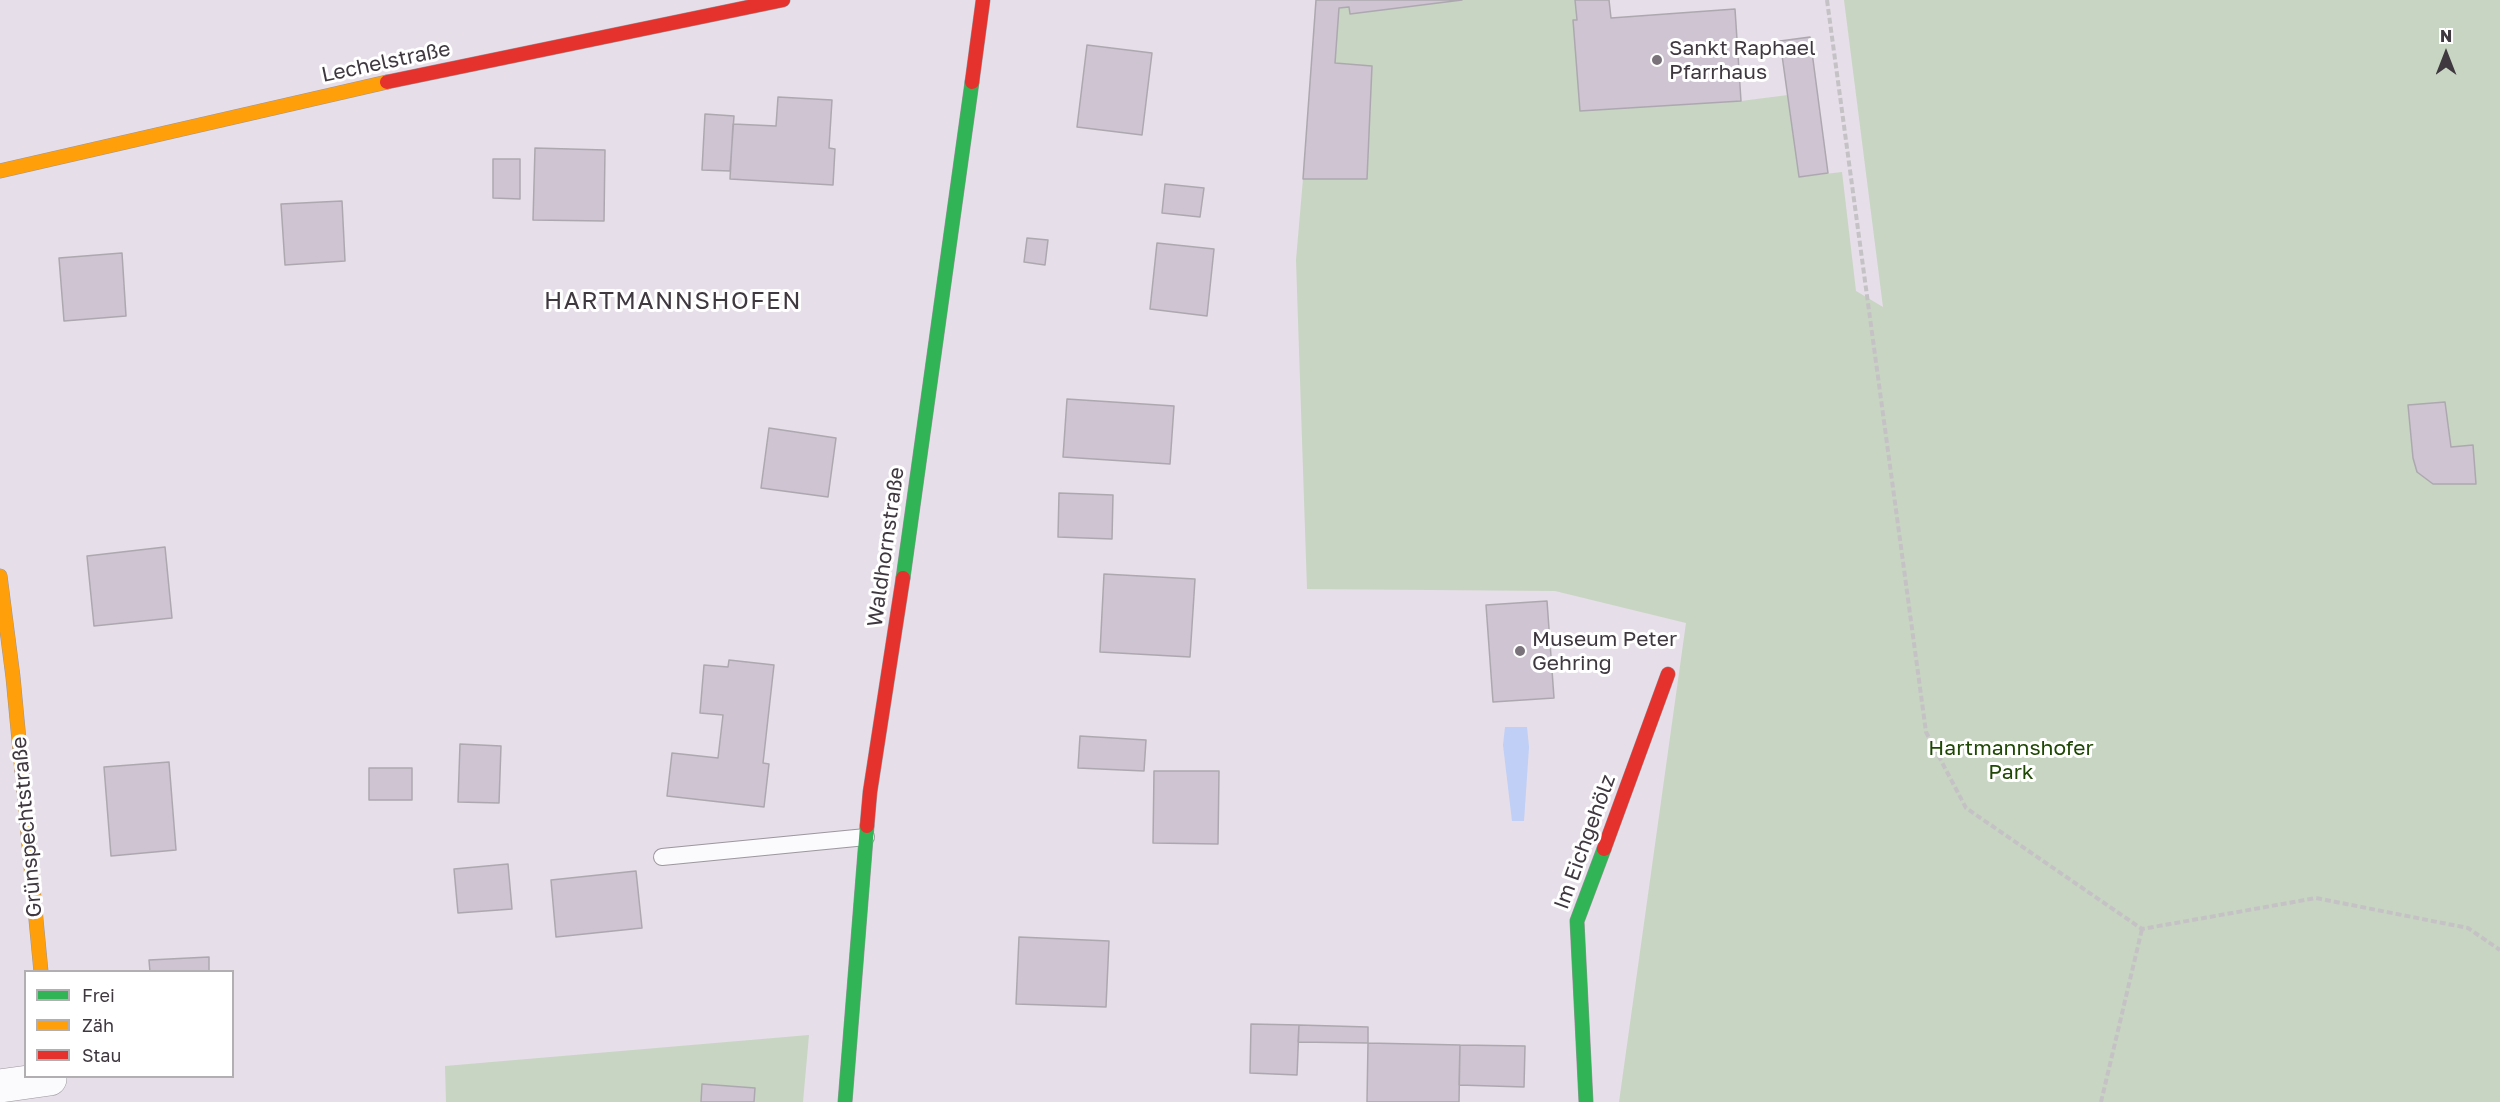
<!DOCTYPE html>
<meta charset="utf-8">
<style>
body{margin:0}
#map{position:relative;width:2500px;height:1102px;overflow:hidden;background:#e6dee8;font-family:"Golos Text",sans-serif}
canvas{display:block}
.legend{position:absolute;left:24px;top:970px;width:210px;height:108px;box-sizing:border-box;background:#fff;border:2px solid #b2afb2;margin:0;padding:8px 10px;list-style:none;font-size:18px;color:#3f383f}
.legend li{display:flex;align-items:center;gap:12px;height:30px}
.legend b{width:30px;border:2px solid #b2afb2}
.north{position:absolute;left:2416px;top:24px;width:60px;height:60px;-webkit-text-stroke:4px #fff;paint-order:stroke;rotate:0deg;font-size:16px;font-weight:700;line-height:24px;text-align:center;color:#3f383f}
.north::after{content:'';display:block;margin:auto;width:21px;height:27px;background:#3f383f;clip-path:polygon(50% 0,100% 100%,50% 72%,0 100%)}
</style>
<div id="map">
<canvas width="2500" height="1102"></canvas>
<ul class="legend">
<li><b style="height:8px;background:#30b455"></b>Frei</li>
<li><b style="height:8px;background:#ff9f0a"></b>Zäh</li>
<li><b style="height:8px;background:#e5322d"></b>Stau</li>
</ul>
<div class="north">N</div>
</div>
<script>
const ctx = document.querySelector('canvas').getContext('2d');
ctx.lineJoin = 'round';
function fill(path, color) {
  ctx.fillStyle = color;
  ctx.fill(path, 'evenodd');
}
function stroke(path, color, width, dash) {
  ctx.strokeStyle = color;
  ctx.lineWidth = width;
  ctx.lineCap = dash ? 'butt' : 'round';
  ctx.setLineDash(dash || []);
  ctx.stroke(path);
}
function label(font, color, halo, rows, align = 'center') {
  ctx.font = font + ' "Golos Text",sans-serif';
  ctx.lineWidth = 6;
  ctx.setLineDash([]);
  ctx.textBaseline = 'middle';
  ctx.strokeStyle = halo;
  ctx.fillStyle = color;
  for (const [text, x, y, turn = 0] of rows) {
    ctx.save();
    ctx.translate(x, y);
    ctx.rotate((+turn || 0) * Math.PI / 180);
    ctx.textAlign = isNaN(turn) ? turn : align;
    if (halo) ctx.strokeText(text, 0, 0);
    ctx.fillText(text, 0, 0);
    ctx.restore();
  }
}
fill(new Path2D(`
 M1462,0H1575L1577,20H1573L1580,111L1741,101L1788,95L1799,177L1842,172L1856,291L1883,307L1844,0H2500V1102H1619L1686,623L1555,591L1307,589L1296,260L1303,179L1367,178L1372,66L1335,63L1339,8L1349,7L1350,14Z
 M809,1035L803,1102H446L445,1066Z`), '#c8d5c3');
fill(new Path2D(`
 M1505,727H1527L1529,747L1524,821H1512L1503,745Z`), '#bfcff5');
const building = new Path2D(`
 M1316,0H1462L1350,14L1349,7L1339,8L1335,63L1372,66L1367,179H1303Z
 M1575,0H1609L1611,18L1735,9L1741,101L1580,111L1573,20H1577Z
 M1810,37L1828,173L1799,177L1780,41Z
 M1087,45L1152,53L1142,135L1077,127Z
 M778,97L832,100L829,148L835,149L833,185L730,179L733,124L776,126Z
 M705,114L734,116L730,171L702,170Z
 M535,148L605,150L604,221L533,220Z
 M493,159H520V199L493,198Z
 M1165,184L1204,188L1200,217L1162,213Z
 M342,201L345,261L285,265L281,204Z
 M1027,238L1048,240L1045,265L1024,262Z
 M1157,243L1214,249L1207,316L1150,309Z
 M122,253L126,316L64,321L59,258Z
 M1067,399L1174,406L1170,464L1063,457Z
 M2445,402L2451,447L2473,445L2476,484H2433L2417,472L2413,458L2408,405Z
 M769,428L836,438L828,497L761,488Z
 M1059,493L1113,495L1112,539L1058,537Z
 M165,547L172,618L94,626L87,556Z
 M1104,574L1195,579L1190,657L1100,652Z
 M1547,601L1554,698L1493,702L1486,605Z
 M729,660L774,665L763,763L769,764L764,807L667,796L672,753L718,758L723,715L700,713L704,665L728,667Z
 M1080,736L1146,740L1144,771L1078,768Z
 M460,744L501,746L499,803L458,802Z
 M169,762L176,850L111,856L104,767Z
 M369,768H412V800H369Z
 M1154,771H1219L1218,844L1153,843Z
 M508,864L512,909L458,913L454,869Z
 M636,871L642,928L556,937L551,880Z
 M1019,937L1109,941L1106,1007L1016,1004Z
 M209,957V972H150L149,960Z
 M1251,1024L1299,1025L1297,1075L1250,1073Z
 M1299,1025L1368,1027V1043L1298,1042Z
 M1368,1043L1460,1045L1459,1102H1367Z
 M1460,1045L1525,1046L1524,1087L1459,1085Z
 M702,1084L755,1088L754,1102H701Z`);
fill(building, '#cec4d2');
stroke(building, '#ada8af', 1.5);
const lane = new Path2D(`
 M662,857L866,837`);
const street = new Path2D(`
 M0,1086L50,1079`);
const fast = new Path2D(`
 M903,578L972,82
 M845,1102L867,826
 M1586,1102L1577,921L1604,849`);
const slow = new Path2D(`
 M0,171L387,82
 M0,576L13,677L41,972`);
const jam = new Path2D(`
 M387,82L783,0
 M972,82L983,0
 M867,826L870,792L903,578
 M1604,849L1668,674`);
stroke(lane, '#9c969e', 18);
stroke(street, '#9c969e', 34);
stroke(fast, '#9c969e', 15);
stroke(slow, '#9c969e', 15);
stroke(jam, '#9c969e', 15);
stroke(new Path2D(`
 M1827,0L1926,732L1966,808L2142,929L2316,898L2468,928L2500,950
 M2101,1102L2142,929`), '#c5c2c6', 4, [6, 3]);
stroke(lane, '#fbfafc', 16);
stroke(street, '#fbfafc', 33);
stroke(fast, '#30b455', 14);
stroke(slow, '#ff9f0a', 14);
stroke(jam, '#e5322d', 14);
for (const [x, y, r, color] of [
 [1657,60,6,"#79727a"],
 [1520,651,6,"#79727a"]
]) {
  const dot = new Path2D();
  dot.arc(x, y, r, 0, 2 * Math.PI);
  ctx.fillStyle = color;
  ctx.fill(dot);
  stroke(dot, '#fff', 2);
}
label('21px', '#3f383f', '#fff', [
 ["Sankt Raphael",1669,48],
 ["Pfarrhaus",1669,72],
 ["Museum Peter",1532,639],
 ["Gehring",1532,663]
], 'left');
label('21px', '#3f383f', '#fff', [
 ["Lechelstraße",386,62,-12],
 ["Waldhornstraße",886,547,-82],
 ["Grünspechtstraße",27,827,-95],
 ["Im Eichgehölz",1585,842,-70]
]);
label('21px', '#1e4803', '#fff', [
 ["Hartmannshofer",2011,748],
 ["Park",2011,772]
]);
ctx.letterSpacing = '1.5px';
label('24px', '#3f383f', '#fff', [
 ["HARTMANNSHOFEN",673,301]
]);
ctx.letterSpacing = '0px';
</script>
